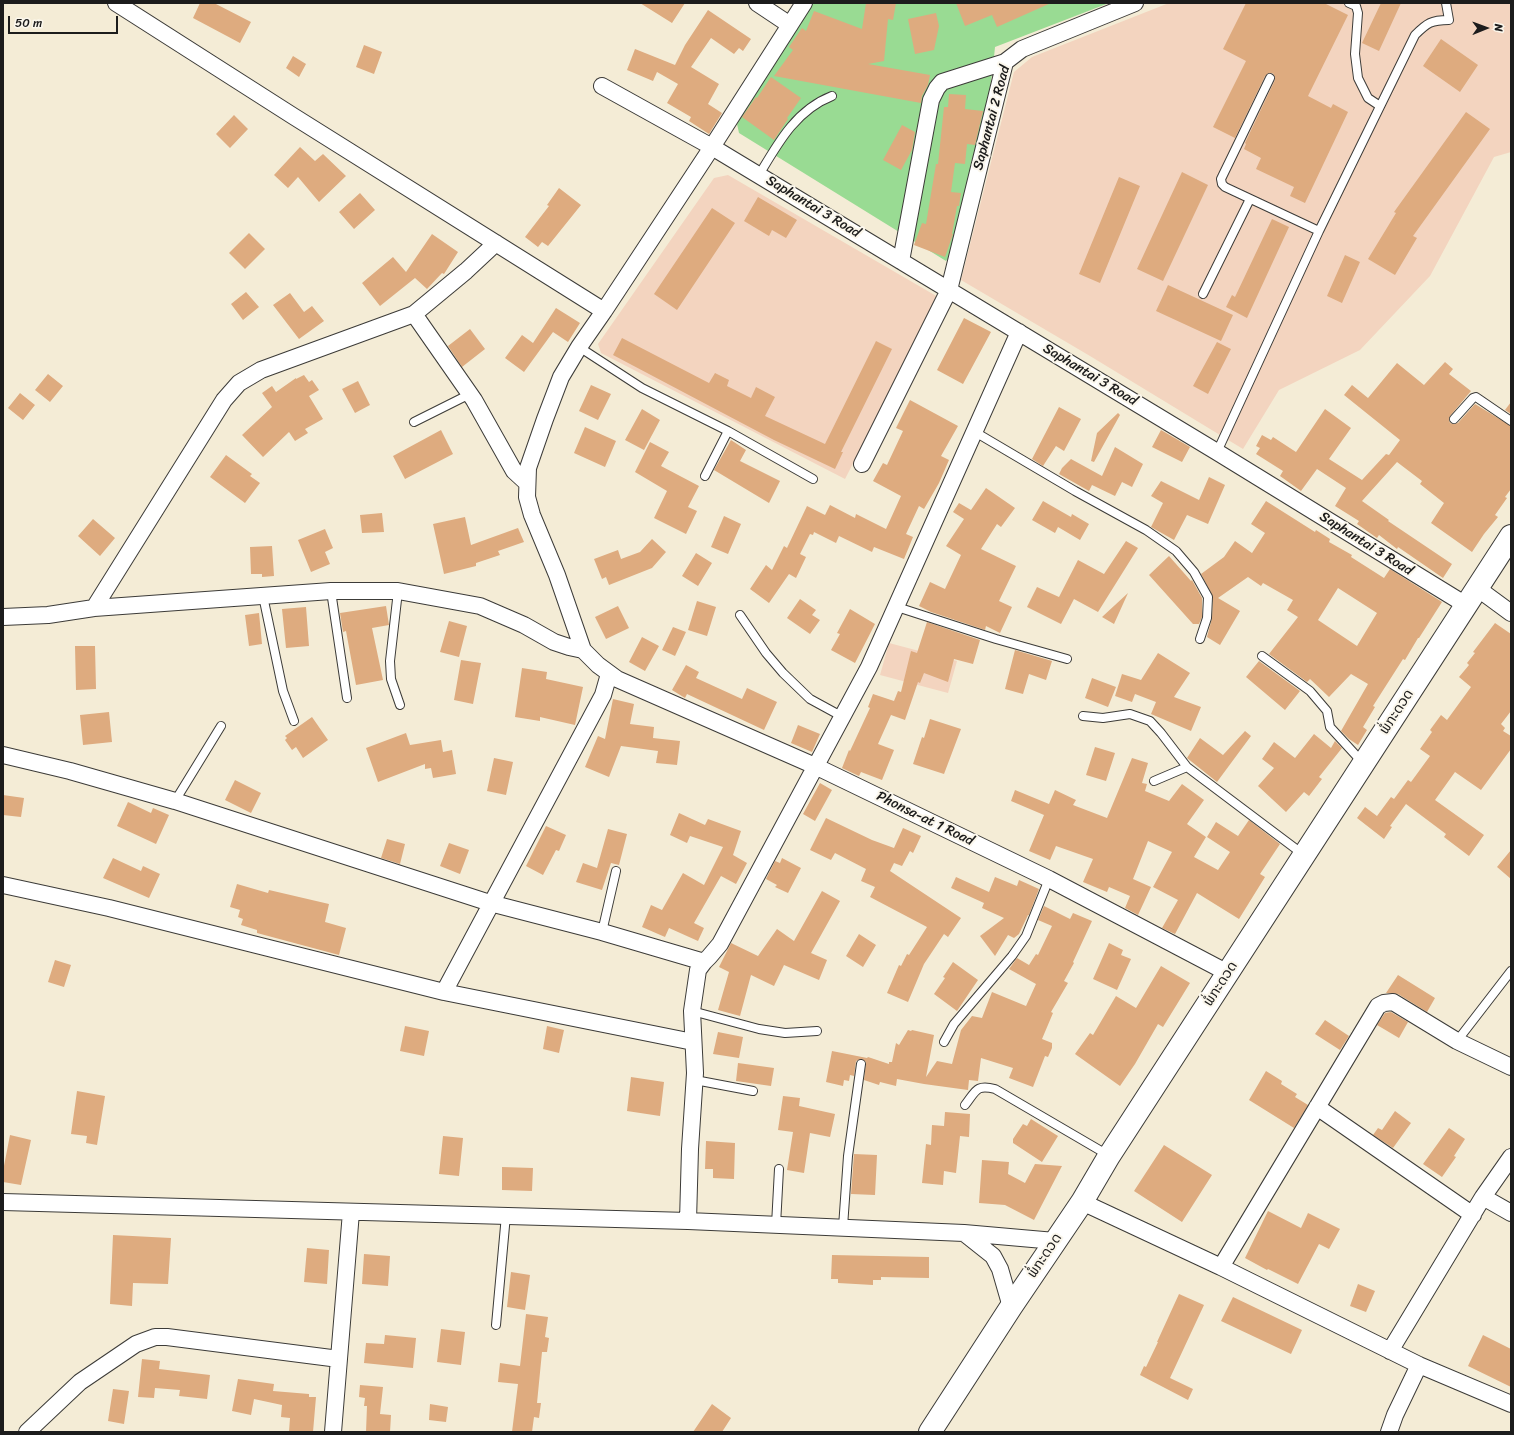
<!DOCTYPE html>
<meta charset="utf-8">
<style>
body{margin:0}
#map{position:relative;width:1514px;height:1435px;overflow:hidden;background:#f4ecd6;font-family:Sriracha,sans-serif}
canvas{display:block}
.frame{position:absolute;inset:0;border:4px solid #1c1c1c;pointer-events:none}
.north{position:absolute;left:1466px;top:8px;width:40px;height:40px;-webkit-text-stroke:3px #fbf7ec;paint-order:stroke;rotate:89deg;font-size:11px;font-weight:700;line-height:16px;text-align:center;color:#1c1c1c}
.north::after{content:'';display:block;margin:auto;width:14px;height:18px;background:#1c1c1c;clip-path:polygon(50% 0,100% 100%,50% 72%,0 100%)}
.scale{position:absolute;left:8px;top:16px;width:110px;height:18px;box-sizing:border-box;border:2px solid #1c1c1c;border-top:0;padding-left:5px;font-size:12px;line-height:14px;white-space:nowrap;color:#1c1c1c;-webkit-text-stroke:3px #fbf7ec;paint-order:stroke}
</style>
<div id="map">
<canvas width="1514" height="1435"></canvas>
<div class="frame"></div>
<div class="north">N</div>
<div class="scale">50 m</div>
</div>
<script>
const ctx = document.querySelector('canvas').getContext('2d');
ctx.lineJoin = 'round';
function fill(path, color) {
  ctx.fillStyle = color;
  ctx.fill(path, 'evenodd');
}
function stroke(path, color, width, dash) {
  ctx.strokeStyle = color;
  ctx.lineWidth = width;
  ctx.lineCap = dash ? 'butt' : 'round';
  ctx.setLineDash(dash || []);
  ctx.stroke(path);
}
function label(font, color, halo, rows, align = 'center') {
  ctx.font = font + ' Sriracha,"Noto Sans Lao",sans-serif';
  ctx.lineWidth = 4;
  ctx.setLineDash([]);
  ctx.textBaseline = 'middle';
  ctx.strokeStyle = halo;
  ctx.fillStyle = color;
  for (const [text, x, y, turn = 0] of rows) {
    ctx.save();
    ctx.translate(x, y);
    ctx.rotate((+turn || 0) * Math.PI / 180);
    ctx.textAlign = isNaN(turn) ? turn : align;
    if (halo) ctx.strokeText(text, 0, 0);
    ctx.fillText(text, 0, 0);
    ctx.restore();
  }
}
fill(new Path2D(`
 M1169,3H1511V152L1494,157L1430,276L1360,350L1279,390L1243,449L1090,356L961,280L1014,72L1032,57Z
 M728,175L938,297L845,479L601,353L598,344L714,178Z
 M889,643L957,661L948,693L880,675Z`), '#f3d4bf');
fill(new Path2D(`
 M813,3H1109L995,47C989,118 969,186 951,255L946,261L739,133L737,124L755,90Z`), '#99db93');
fill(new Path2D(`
 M200,3H214L251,22L240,43L193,18Z
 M640,3H685L672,23Z
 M866,3H896L893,20L888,19L884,61L868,64L930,75L928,85L922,96L921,103L774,76L793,50L789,47L802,28L806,31L814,11L862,29Z
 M956,3H1051L997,27L992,15L965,26Z
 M1246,3H1324L1348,15L1308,96L1331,108L1333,104L1348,112L1305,203L1290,196L1294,187L1256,169L1261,158L1244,149L1246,144L1245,143L1275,80V77L1273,73H1269L1265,76L1235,138L1213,127L1246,61L1223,49Z
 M1381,3H1401L1379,51L1362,43Z
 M708,10L751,39L743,51L739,48L734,54L711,38L691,67L719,84L708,104L722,113L709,134L689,121L691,117L667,103L678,84L657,72L653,81L627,70L635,49L675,65L685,45Z
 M936,13L939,26L934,50L915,54L908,19Z
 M1441,39L1478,65L1460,92L1423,66Z
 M364,45L382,52L374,74L356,67Z
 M293,56L306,64L299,77L286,68Z
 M771,77L801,98L787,118L788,119L774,140L742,117L756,97L757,98Z
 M949,94L966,95L965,109L983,111L975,145L967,144L965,164L955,163L951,192L961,193L959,206H957L952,234H953L945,257L914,245L922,223L926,224L936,164H938L944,107H948Z
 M1466,112L1490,129L1413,236L1417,238L1395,275L1368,259L1396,213L1394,212Z
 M234,115L248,129L230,148L216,134Z
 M902,125L915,132L912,150L901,170L883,160Z
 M300,147L315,161L323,154L346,176L319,202L298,177L288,188L274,175Z
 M1182,172L1208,185L1163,281L1137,269Z
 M1119,177L1140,186L1100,283L1079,274Z
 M559,188L581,205L548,246L542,242L538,247L525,237L549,206L547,205Z
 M360,193L375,210L354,229L339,212Z
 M758,197L797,220L786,238L772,230L769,236L744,221Z
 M712,208L735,223L677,310L654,294Z
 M1272,219L1289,227L1247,318L1226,307L1232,295L1235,297Z
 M249,233L265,249L245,269L229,253Z
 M432,234L458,252L444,274L442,273L427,289L415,278L380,306L362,283L393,257L406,272Z
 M1345,255L1360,262L1342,303L1327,296Z
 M1168,285L1233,315L1221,341L1156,311Z
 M246,292L259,307L243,320L231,304Z
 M290,293L304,312L312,306L324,321L299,339L273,305Z
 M556,308L580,323L568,342L553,332L524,372L505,358L522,335L533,343Z
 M964,318L991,332L963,384L937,370Z
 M470,329L485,349L462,367L448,346Z
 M622,338L709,383L715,373L729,380L727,386L751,398L756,387L775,397L765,416L825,444L876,341L892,349L841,452H843L835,469L774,440L613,355Z
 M1217,342L1231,349L1208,394L1193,386Z
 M1445,362L1453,369L1449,374L1471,391L1450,416L1449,420L1450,423L1453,424L1458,423L1475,404L1511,426V489L1505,497L1507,498L1495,515L1498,517L1484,534L1472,552L1431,523L1444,503L1420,484L1422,481L1397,462L1362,501L1389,520L1388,521L1452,564L1443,578L1398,547L1397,549L1379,535L1377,538L1357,524L1359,521L1335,506L1346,488L1317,469L1301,491L1280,476L1283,471L1256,454L1260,448L1256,446L1262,435L1271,440L1273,437L1296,452L1325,409L1351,428L1329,459L1362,480L1386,454L1389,455L1400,440L1344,395L1352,385L1368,398L1397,363L1424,385Z
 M48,374L63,386L50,402L35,390Z
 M304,375L309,382L312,380L319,390L309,396L323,419L305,429L308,433L295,441L289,432L263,457L242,435L272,407L262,393L272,386L276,392L296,378V379Z
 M358,381L370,405L355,413L342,389Z
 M591,385L611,394L598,420L579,411Z
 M20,393L35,405L23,420L8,408Z
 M910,400L958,426L941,456L949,460L939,483L924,509L919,506L906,534L913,537L904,559L874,547L872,552L839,536L836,543L814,532L813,535L810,534L800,554L806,557L796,578L789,574L769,603L750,589L766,565L772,570L784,546L787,548L807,506L825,515L830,505L855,518L856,514L886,529L901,496L873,481L883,463L887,465L903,431L896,428Z
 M1511,402V414L1505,410Z
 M1059,407L1081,419L1064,451L1056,446L1043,466L1032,459Z
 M642,409L660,420L644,450L625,440Z
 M1118,413L1120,415L1094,462L1091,461L1097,433Z
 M585,427L616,441L605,467L574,453Z
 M441,430L453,454L405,479L393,456Z
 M1161,430L1190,447L1182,462L1152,447Z
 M731,440L746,450L740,461L780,481L769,503L714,470Z
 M650,442L669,452L661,466L699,486L688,507L697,511L686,534L654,518L667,491L635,472Z
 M1115,447L1143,464L1132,487L1122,482L1115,496L1092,485L1089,491L1059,474L1062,468L1071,459L1102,476Z
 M226,455L252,474L250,476L260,483L245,503L210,477Z
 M1209,477L1225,485L1208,524L1187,515L1174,540L1151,527L1163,503L1151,496L1161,481L1199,500Z
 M986,488L1015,508L1001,527L997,524L981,549L1016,566L999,601L1012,607L1000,633L986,626L985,630L931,612L919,606L930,582L945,589L961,555L946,546L964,519L953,512L959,503L971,510Z
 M1043,501L1071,517L1072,514L1089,524L1080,540L1058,527L1055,533L1032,520Z
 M1266,501L1315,532L1316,530L1330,539L1329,542L1352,555L1351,557L1384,578L1390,569L1442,602L1419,638H1418L1405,660L1403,659L1373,706L1375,707L1363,727L1367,730L1358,745L1349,739L1341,731L1368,684L1351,674L1329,697L1310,679L1307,682L1269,654L1298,617L1287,610L1293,600L1263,583L1261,586L1248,577L1218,598L1240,611L1220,645L1207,637L1212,618L1213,597L1201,574L1224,557L1235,541L1252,553L1265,533L1251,524ZM1338,588L1377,613L1357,646L1318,620Z
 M382,513L384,532L362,533L360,515Z
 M724,516L741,524L728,554L711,547Z
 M465,517L471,545L518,528L524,542L498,551L500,555L476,563V566L444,574L433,524Z
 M93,519L115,538L100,556L78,536Z
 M325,529L333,548L325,552L330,564L311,572L298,540Z
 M652,539L666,552L652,568L609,585L606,577L602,579L594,559L618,550L621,559L640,552Z
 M1126,541L1138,548L1098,612L1074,599L1061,624L1027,607L1037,587L1059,597L1078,560L1104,574Z
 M272,546L274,576L262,577V574H251L250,547Z
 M696,553L712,563L698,586L682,576Z
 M1169,556L1191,581L1192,580L1202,598V617L1199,624H1193L1149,575Z
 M1128,593L1114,624L1102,617Z
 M800,599L816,610L812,615L820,620L810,634L787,618Z
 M697,601L716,607L707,636L688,630Z
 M386,606L389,625L372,628L383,680L356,685L346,631L343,632L340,613Z
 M618,606L629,628L606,639L595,617Z
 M306,607L309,646L286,648L282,609Z
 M850,609L875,624L855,663L831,650L840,634L837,633Z
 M259,613L262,644L249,646L245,615Z
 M449,621L467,626L459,657L440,652Z
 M927,622L980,640L973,664L954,659L948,682L924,673L920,683L918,682L905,720L891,715L878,744L894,750L882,780L861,772L859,776L842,768L849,750L850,751L870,708L868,707L873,694L894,701L898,691L901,692L911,651L917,653Z
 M1495,623L1511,634V711L1501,724L1505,728L1503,731L1511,736V749L1481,790L1455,772L1435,800L1484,835L1469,856L1444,837L1446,834L1406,804L1390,826L1392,827L1384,839L1357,818L1365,807L1377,816L1391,797L1394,799L1408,780L1411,782L1430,756L1420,749L1432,732L1430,730L1441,715L1447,720L1471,687L1459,677L1469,665L1467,663L1475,653L1473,652Z
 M673,627L686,632L675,656L662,650Z
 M642,637L659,646L645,671L629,662Z
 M75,646H95L96,689L76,690Z
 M1015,650L1052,661L1046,680L1029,674L1023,694L1005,689Z
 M1158,653L1190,673L1174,697L1201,707L1191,731L1151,714L1156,702L1135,694L1132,702L1115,696L1122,674L1141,680Z
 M461,660L481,663L473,704L454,700Z
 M1259,661L1300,691L1285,710L1246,677Z
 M686,665L699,672L696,678L742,699L747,688L777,702L764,730L687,694L685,698L672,690Z
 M522,668L547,672L546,679L583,687L575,725L540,717V721L515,717Z
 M1092,678L1116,687L1108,707L1085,698Z
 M613,699L634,704L630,724L654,727L653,738L680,741L677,765L656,763L658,751L621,746L609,777L585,767L598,736L605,739Z
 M109,712L112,742L83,745L80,715Z
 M312,717L328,740L303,758L296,747L292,750L285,740L287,738L285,736Z
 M930,719L961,729L944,774L913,764L922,737L924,738Z
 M798,725L820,734L812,752L791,743Z
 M1245,731L1251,736L1217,782L1187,758L1200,738L1223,755Z
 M406,733L410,745L441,740L443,752L452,750L456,774L433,778L431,768L425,769V764L378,782L366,748Z
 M1314,734L1331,748L1335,741L1342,748L1319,777L1322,779L1309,796L1304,792L1286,812L1258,786L1274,768L1262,759L1274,742L1295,758Z
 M1095,747L1115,753L1106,781L1086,775Z
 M494,758L513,762L506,795L487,791Z
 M1132,758L1148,763L1142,783L1147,784L1145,791L1169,801L1182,784L1204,800L1187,824L1206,837L1194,857L1218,870L1230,852L1207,837L1216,822L1238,836L1249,820L1280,844L1260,874L1265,877L1239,919L1197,893L1175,934L1162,928L1178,900L1153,887L1172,852L1148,841L1133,879L1151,887L1138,915L1125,908L1130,896L1109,887L1107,892L1083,882L1093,859L1056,846L1050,860L1029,851L1044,815L1011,801L1015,790L1049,804L1055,790L1076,800L1073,805L1107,818Z
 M235,780L261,793L251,813L225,800Z
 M820,783L832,790L815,821L803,814Z
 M3,795L24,798L21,817L3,815Z
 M128,802L151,813L153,808L169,815L156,844L117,826Z
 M679,813L705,825L708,819L741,831L733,855L747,863L736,884L721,876L694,923L704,928L698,941L669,928L665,937L642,927L651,905L662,910L683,873L704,885L723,847L690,836L687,843L670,835Z
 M826,818L872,840L894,848L903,828L921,836L913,853L910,851L902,866L894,863L890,871L961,918L948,937L944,934L924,964L908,1002L887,993L899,965L901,966L907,954L909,955L927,927L870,897L875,887L861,881L866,869L835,853L831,860L810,850Z
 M546,826L566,835L559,851L556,850L543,875L526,866Z
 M608,829L627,834L619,865L611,863L602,890L576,882L583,863L597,868Z
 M387,839L405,844L400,864L381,858Z
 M449,843L469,850L460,874L440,866Z
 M1511,850V879L1497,867Z
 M113,858L141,871L143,866L160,874L149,898L103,878Z
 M782,858L801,868L788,893L775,887L777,885L766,879L775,861L780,863Z
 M956,877L989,892L995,877L1017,886L1019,880L1039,889L1029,915H1028L1019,934L1014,938L1008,935L995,956L980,936L1004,918L982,908L984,903L951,888Z
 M237,884L268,893L269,890L329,904L325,922L346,928L339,955L257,933V930L241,925L243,919L238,917L240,910L230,907Z
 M822,891L840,901L811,953L827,960L819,980L784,965L774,986L751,975L740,1016L718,1010L729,972L719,967L731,943L758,956L777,929L794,941Z
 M1044,906L1070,919L1073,913L1092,921L1073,962L1074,963L1064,981L1068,983L1051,1012L1053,1013L1042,1039L1052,1043V1048L1048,1057L1045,1056L1033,1087L1009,1078L1013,1068L981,1058L978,1081L969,1080L968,1090L924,1084L897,1079L896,1086L880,1082L879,1085L864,1080L866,1062L861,1059L856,1061L854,1076L850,1075L849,1081L844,1080L843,1086L826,1082L832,1051L867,1058L868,1057L889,1064V1062H892L896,1043L899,1045L908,1030L911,1031L912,1030L934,1035L926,1077L937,1061L952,1064L961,1030L972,1016L982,1018L992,992L1026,1006L1036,984L1009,969L1017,958L1029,965L1036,954L1038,955L1052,926L1038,920Z
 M859,934L876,945L863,967L846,956Z
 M1109,943L1123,950L1121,955L1131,959L1117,990L1093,979Z
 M55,960L71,965L64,987L48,982Z
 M953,962L978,980L957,1011L934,994L945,978L943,977Z
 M1161,966L1190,983L1163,1027L1158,1024L1135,1064L1120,1086L1075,1054L1090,1033L1093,1035L1116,996L1136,1008Z
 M1398,975L1435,998L1427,1012L1398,994L1386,993Z
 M1391,1012L1408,1022L1399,1038L1377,1025L1385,1013Z
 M1325,1020L1349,1036L1340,1050L1315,1034Z
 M405,1026L429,1031L424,1056L400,1051Z
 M547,1026L564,1030L559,1053L543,1049Z
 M718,1032L743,1037L739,1058L713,1054Z
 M738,1063L774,1068L771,1086L736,1081Z
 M1266,1071L1282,1081L1281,1084L1297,1094L1295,1097L1308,1105L1294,1128L1249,1100Z
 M631,1077L664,1082L660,1116L627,1111Z
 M77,1091L105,1096L97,1145L86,1143L87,1136L71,1134Z
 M783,1096L800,1098L799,1106L835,1114L830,1137L810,1133L804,1173L787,1170L793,1132L778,1130Z
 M1395,1111L1411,1123L1393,1148L1373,1135L1378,1128L1382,1130Z
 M945,1112L970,1114L969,1137L960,1136L956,1173L944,1171L943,1185L922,1183L926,1144L931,1145L932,1125L944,1126Z
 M1031,1119L1058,1136L1042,1162L1013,1143V1139L1023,1124L1027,1126Z
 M1449,1128L1465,1139L1454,1156L1456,1157L1442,1177L1423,1164Z
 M10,1135L31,1140L21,1185L3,1182V1171Z
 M443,1136L463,1138L459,1176L439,1174Z
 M706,1141L735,1143L734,1179L713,1178V1169H705Z
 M1164,1145L1212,1175L1182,1222L1134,1191Z
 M854,1154L877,1155L875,1195L851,1194Z
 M982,1160L1009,1162L1008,1174L1025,1183L1035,1164L1062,1166L1034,1220L1005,1205L979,1203Z
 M502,1167L533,1168L532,1191L502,1190Z
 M1268,1211L1301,1228L1308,1213L1340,1229L1329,1249L1319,1244L1298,1284L1268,1269L1267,1270L1245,1258Z
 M113,1235L171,1238L168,1284L133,1283L132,1306L110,1304Z
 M307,1248L329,1250L327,1284L304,1282Z
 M364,1254L390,1256L388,1286L362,1284Z
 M832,1255L929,1257V1278L881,1277V1280H873V1285L838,1283V1279H831Z
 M511,1272L530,1275L525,1310L507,1307Z
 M1358,1284L1375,1291L1366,1312L1350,1306Z
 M1179,1294L1204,1305L1170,1378L1193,1389L1188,1400L1140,1375L1144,1366L1146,1367L1158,1342H1157Z
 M1233,1297L1302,1330L1291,1354L1221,1321Z
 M526,1314L548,1317L545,1337L549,1338L547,1352H542L537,1403H541L539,1418L534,1417L532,1432H512L518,1384L498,1382L500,1363L520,1366Z
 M441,1329L465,1332L461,1365L437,1362Z
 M385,1335L416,1338L413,1368L364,1363L366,1343L384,1344Z
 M1483,1335L1511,1349V1387L1468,1366Z
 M142,1359L160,1361L159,1369L210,1375L207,1399L179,1396L180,1390L155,1388L154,1398L138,1397Z
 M238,1379L274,1384L273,1391L309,1394V1397H316L313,1432H289L290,1418L281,1417L282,1405L254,1399L251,1415L232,1411Z
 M360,1385L383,1387L380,1414L391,1415L390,1432H366L367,1406H364L365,1398L359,1397Z
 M113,1389L129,1391L124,1424L108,1421Z
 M430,1404L448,1407L446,1422L429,1420Z
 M712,1404L731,1418L722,1432H693Z`), '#deab7f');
const service = new Path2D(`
 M1349,3L1356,6L1358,13L1355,54L1358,78L1368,98L1380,106
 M1270,78L1221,179L1222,184L1225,187L1319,231
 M759,175C778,143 796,110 832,96
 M1203,294L1250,199
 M579,347L642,388L728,431L813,479
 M1454,419L1473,398L1476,397L1511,421
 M414,422L470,394
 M975,432L1075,491L1146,530L1176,551L1194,572L1208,597L1207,618L1200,639
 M1217,452L1319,231L1415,35C1427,23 1431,20 1449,20L1446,3
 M705,476L728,431
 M331,591L347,698
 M398,591L390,661L391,679L400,705
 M263,596L283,691L294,721
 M897,607L996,639L1067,659
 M740,615L766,653L783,673L810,699L843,717
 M1262,656L1310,691L1327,711L1330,727L1363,763
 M1083,716L1103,718L1130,714L1150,721L1161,733L1187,767
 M1154,781L1187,767L1304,855
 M175,801L221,726
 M602,932L616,871
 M692,1011L759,1029L785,1033L817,1031
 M1457,1041L1511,971
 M944,1042L954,1024L1012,956L1026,936L1049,879
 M695,1080L753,1091
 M965,1105C976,1091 976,1084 995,1089L1108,1155
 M776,1225L779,1169
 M843,1227L848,1156L861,1064
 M496,1325L506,1215`);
const minor = new Path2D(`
 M116,3L293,116L604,311
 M757,3L790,25
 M804,3L712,147L604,311L579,347L561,377L545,419L528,468L527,497L532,515L557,575L583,650L598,665L617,679L815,766L1049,879L1228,973
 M602,86L712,147L1217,452L1466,605
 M901,261L931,100L937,88L942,82L1005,62
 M414,314L474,400L514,471L527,483
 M862,464L949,290L1005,62L1022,49L1135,3
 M1477,588L1511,613
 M94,608L224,400L239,383L261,370L414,314L466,271L496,243
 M3,617L48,615L94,608L331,591H398L480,606L524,625L554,642L569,647L583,650
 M3,755L70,771L175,801L490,903L602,932L704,962
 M3,885L109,908L444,992L693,1042
 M444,992L603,695L609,674
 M1317,1107L1473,1215
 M1483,1197L1511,1213
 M3,1202L688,1221L964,1233L1055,1241
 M1082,1202L1221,1267L1419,1365L1511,1404
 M688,1221L690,1149L695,1073L692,1011L698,970L704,962L709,957L720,944L869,667L1019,332
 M964,1233L993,1256L1000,1269L1011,1307
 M1221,1267L1378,1006L1384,1003L1393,1002L1457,1041L1511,1067
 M1390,1351L1483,1197L1511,1157
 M27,1432L80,1382L136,1344L155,1337H167L339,1359
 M333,1432L351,1212
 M1389,1432L1395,1415L1419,1365`);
const primary = new Path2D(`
 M930,1432L1011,1307L1082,1202L1109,1156L1511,536`);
stroke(service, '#3c3b38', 10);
stroke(minor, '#3c3b38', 18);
stroke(primary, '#3c3b38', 24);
stroke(service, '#fff', 8);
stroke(minor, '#fff', 16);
stroke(primary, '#fff', 22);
label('14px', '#1c1c1c', '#fbf7ec', [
 ["Saphantai 2 Road",992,118,-75],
 ["Saphantai 3 Road",813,207,31],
 ["Saphantai 3 Road",1090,375,31],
 ["Saphantai 3 Road",1366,544,32],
 ["ພໍ່ກະດວດ",1397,712,-57],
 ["Phonsa-at 1 Road",925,819,26],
 ["ພໍ່ກະດວດ",1221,984,-57],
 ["ພໍ່ກະດວດ",1045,1256,-56]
]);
</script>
